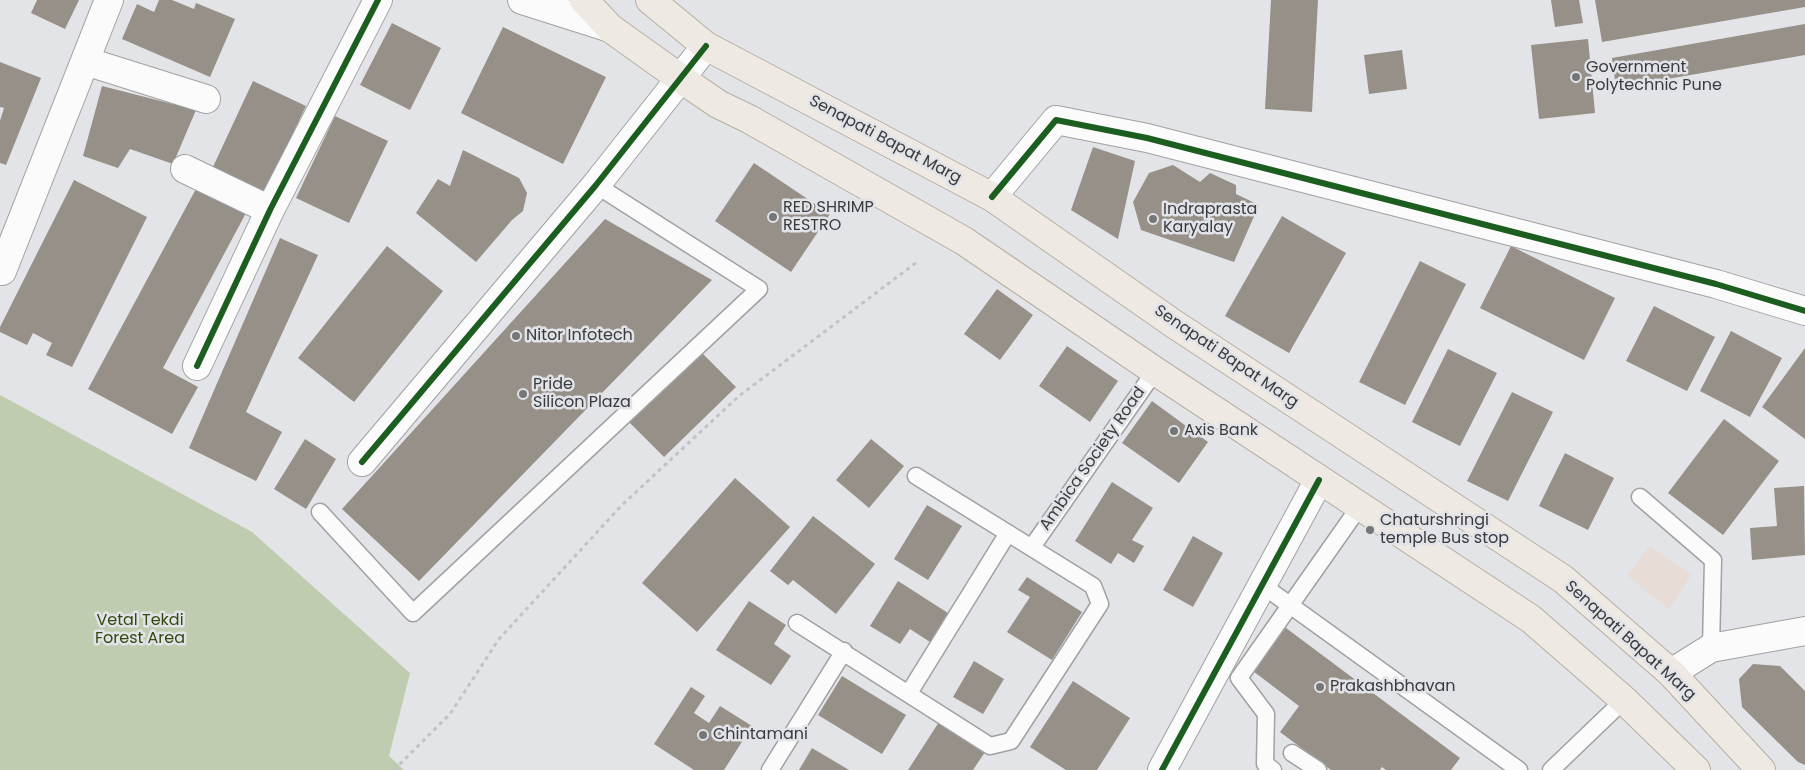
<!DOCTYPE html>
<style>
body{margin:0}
canvas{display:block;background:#e3e4e7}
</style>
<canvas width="1805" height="770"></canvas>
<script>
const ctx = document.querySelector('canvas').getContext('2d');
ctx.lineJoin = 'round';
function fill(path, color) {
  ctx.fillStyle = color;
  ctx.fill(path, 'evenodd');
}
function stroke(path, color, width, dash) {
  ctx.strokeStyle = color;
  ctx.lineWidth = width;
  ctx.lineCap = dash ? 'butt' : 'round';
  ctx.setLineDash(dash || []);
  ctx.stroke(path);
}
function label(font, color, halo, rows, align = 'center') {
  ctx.font = font + ' Poppins,sans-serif';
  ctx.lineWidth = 5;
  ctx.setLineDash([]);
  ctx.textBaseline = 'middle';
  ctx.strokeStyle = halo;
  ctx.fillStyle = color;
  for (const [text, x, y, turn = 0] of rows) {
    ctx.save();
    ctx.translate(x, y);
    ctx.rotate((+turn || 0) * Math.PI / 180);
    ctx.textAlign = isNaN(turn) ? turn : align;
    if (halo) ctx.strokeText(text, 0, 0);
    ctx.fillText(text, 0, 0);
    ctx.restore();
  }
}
fill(new Path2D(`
 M1650,546L1691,575L1669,610L1627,575Z`), '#e7dcd6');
fill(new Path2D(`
 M0,395L252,532L410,673L389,756L404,770H0Z`), '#bfccaf');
fill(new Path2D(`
 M37,0H79L65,29L31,13Z
 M159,0H172L194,9L196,3L235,19L210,77L122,39L137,4L154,12Z
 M1271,0H1318L1312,112L1265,109Z
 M1551,0H1579L1583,23L1555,27Z
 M1595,0H1805V7L1602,42Z
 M392,23L441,48L410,110L360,85Z
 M1805,24V55L1616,88L1612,58Z
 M503,27L606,77L563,164L461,113Z
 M1588,39L1595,113L1539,119L1531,45Z
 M1402,50L1407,89L1369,94L1364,55Z
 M0,62L41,78L6,165L0,163V121L4,108L0,107Z
 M253,81L306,106L264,194L212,169Z
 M102,86L196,110L173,164L130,149L118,168L83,156Z
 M335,116L388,141L349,223L296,198Z
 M1093,147L1135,161L1118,239L1071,210Z
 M463,150L519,178L527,193L523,211L512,220L476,262L416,213L438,179L450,186Z
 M754,163L830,214L791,272L715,221Z
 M1173,165L1200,182L1210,173L1236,185V194L1259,205L1234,262L1141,230L1133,202L1149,173Z
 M74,180L147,217L72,367L46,355L52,343L33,333L27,345L0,332V327Z
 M197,187L246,213L163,368L198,387L172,434L88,389Z
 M1282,216L1346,253L1289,353L1225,316Z
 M605,219L712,280L419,581L342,509Z
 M280,238L318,255L246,412L282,432L256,481L189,448Z
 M387,246L443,291L354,402L298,358Z
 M1511,246L1615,298L1584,360L1480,308Z
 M1420,261L1466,284L1405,405L1359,382Z
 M997,289L1033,315L1000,360L964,334Z
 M1654,306L1715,337L1687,391L1626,361Z
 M1731,331L1782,358L1750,417L1700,391Z
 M1067,346L1118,381L1090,422L1039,386Z
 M1805,348V439L1762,407Z
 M1448,349L1497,373L1460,446L1412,422Z
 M701,352L736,387L664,457L629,422Z
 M1512,392L1553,412L1508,501L1467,481Z
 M1152,401L1208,442L1179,483L1122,443Z
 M1724,419L1779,461L1723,535L1668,493Z
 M305,439L336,459L306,509L274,489Z
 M871,439L904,466L869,508L836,480Z
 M1565,453L1614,478L1588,530L1539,506Z
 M735,478L790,527L697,632L642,583Z
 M1112,482L1153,508L1132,540L1144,546L1134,563L1118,553L1111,564L1075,541Z
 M1804,486L1805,555L1752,560L1750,528L1777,526L1774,488Z
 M927,505L962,526L928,580L894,559Z
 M813,516L875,564L836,614L793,580L788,585L770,571Z
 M1193,536L1223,553L1193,607L1163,590Z
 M1027,577L1082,612L1052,660L1007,632L1030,597L1018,590Z
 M898,581L948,613L930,642L910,629L900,644L870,626Z
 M749,601L786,625L774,644L791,656L771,685L716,650Z
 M1282,625L1460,758L1451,770H1386L1382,767L1380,770H1331L1280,732L1299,706L1249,668Z
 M974,661L1004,679L983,714L953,697Z
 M1753,664L1780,666L1805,691V765L1798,762L1742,707L1739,679Z
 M842,676L906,715L882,754L818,715Z
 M1073,681L1130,718L1097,770H1066L1030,747Z
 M691,687L705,696L694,713L709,723L720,706L752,726L724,770H694L654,744Z
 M939,722L985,752L973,770H908Z
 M812,748L849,770H799Z`), '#969088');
const lane = new Path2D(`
 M1640,497L1713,560L1711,648
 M320,512L413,613L759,289L596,185
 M1032,547L1155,371
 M1262,585L1519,770
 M797,623L990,746L1011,741L1100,604L1093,586L916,476
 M909,693L1008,533
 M1292,753L1318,770
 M770,770L844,651
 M1273,770L1265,764L1266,714L1239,678L1360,506
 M1551,770L1624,700`);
const street = new Path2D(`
 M522,0L610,28
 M85,61L206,99
 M185,169L270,210
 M992,197L1056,120L1147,138L1716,284L1805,311
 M2,271L109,0
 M197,366L270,210L378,0
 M362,462L596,185L706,46
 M1671,673L1711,648L1805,631
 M1162,770L1319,480`);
const primary = new Path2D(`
 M584,0L610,28L680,78L718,104L749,119L964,241L1155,371L1531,619L1624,700L1696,770
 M650,0L706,46L992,197L1174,324L1563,579L1671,673L1761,770`);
stroke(lane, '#a0a1a3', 19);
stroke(street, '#a0a1a3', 30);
stroke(primary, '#b7aea3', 30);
stroke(new Path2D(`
 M394,770L450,714L499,639L621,506L739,396L917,262`), '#c2c3c3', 3, [4, 4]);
stroke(lane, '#fbfbfb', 16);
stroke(street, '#fbfbfb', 28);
stroke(primary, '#eee9e3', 28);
stroke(new Path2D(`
 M992,197L1056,120L1147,138L1716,284L1805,311
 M197,366L270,210L378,0
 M362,462L596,185L706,46
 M1162,770L1319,480`), '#1b5e20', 6);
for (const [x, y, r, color] of [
 [1576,77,5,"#757678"],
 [773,217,5,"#757678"],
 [1153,219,5,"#757678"],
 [516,336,5,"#757678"],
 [523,394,5,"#757678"],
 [1174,431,5,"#757678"],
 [1370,530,5,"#757678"],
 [1320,687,5,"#757678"],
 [703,735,5,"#757678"]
]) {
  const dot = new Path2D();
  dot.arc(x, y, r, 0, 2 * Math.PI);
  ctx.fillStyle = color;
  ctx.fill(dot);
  stroke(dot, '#e2e3e8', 2);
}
label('16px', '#3a3b3d', '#e2e3e8', [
 ["Government",1586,68],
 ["Polytechnic Pune",1586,86],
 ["RED SHRIMP",783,208],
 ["RESTRO",783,226],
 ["Indraprasta",1163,210],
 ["Karyalay",1163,228],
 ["Nitor Infotech",526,336],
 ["Pride",533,385],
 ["Silicon Plaza",533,403],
 ["Axis Bank",1184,431],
 ["Chaturshringi",1380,521],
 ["temple Bus stop",1380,539],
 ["Prakashbhavan",1330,687],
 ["Chintamani",713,735]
], 'left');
label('16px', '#3a3b3d', '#e2e3e8', [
 ["Senapati Bapat Marg",885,140,28],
 ["Senapati Bapat Marg",1226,357,34],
 ["Ambica Society Road",1093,459,-55],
 ["Senapati Bapat Marg",1630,641,42]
]);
label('16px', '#33480b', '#e2e3e8', [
 ["Vetal Tekdi",140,621],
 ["Forest Area",140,639]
]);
</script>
